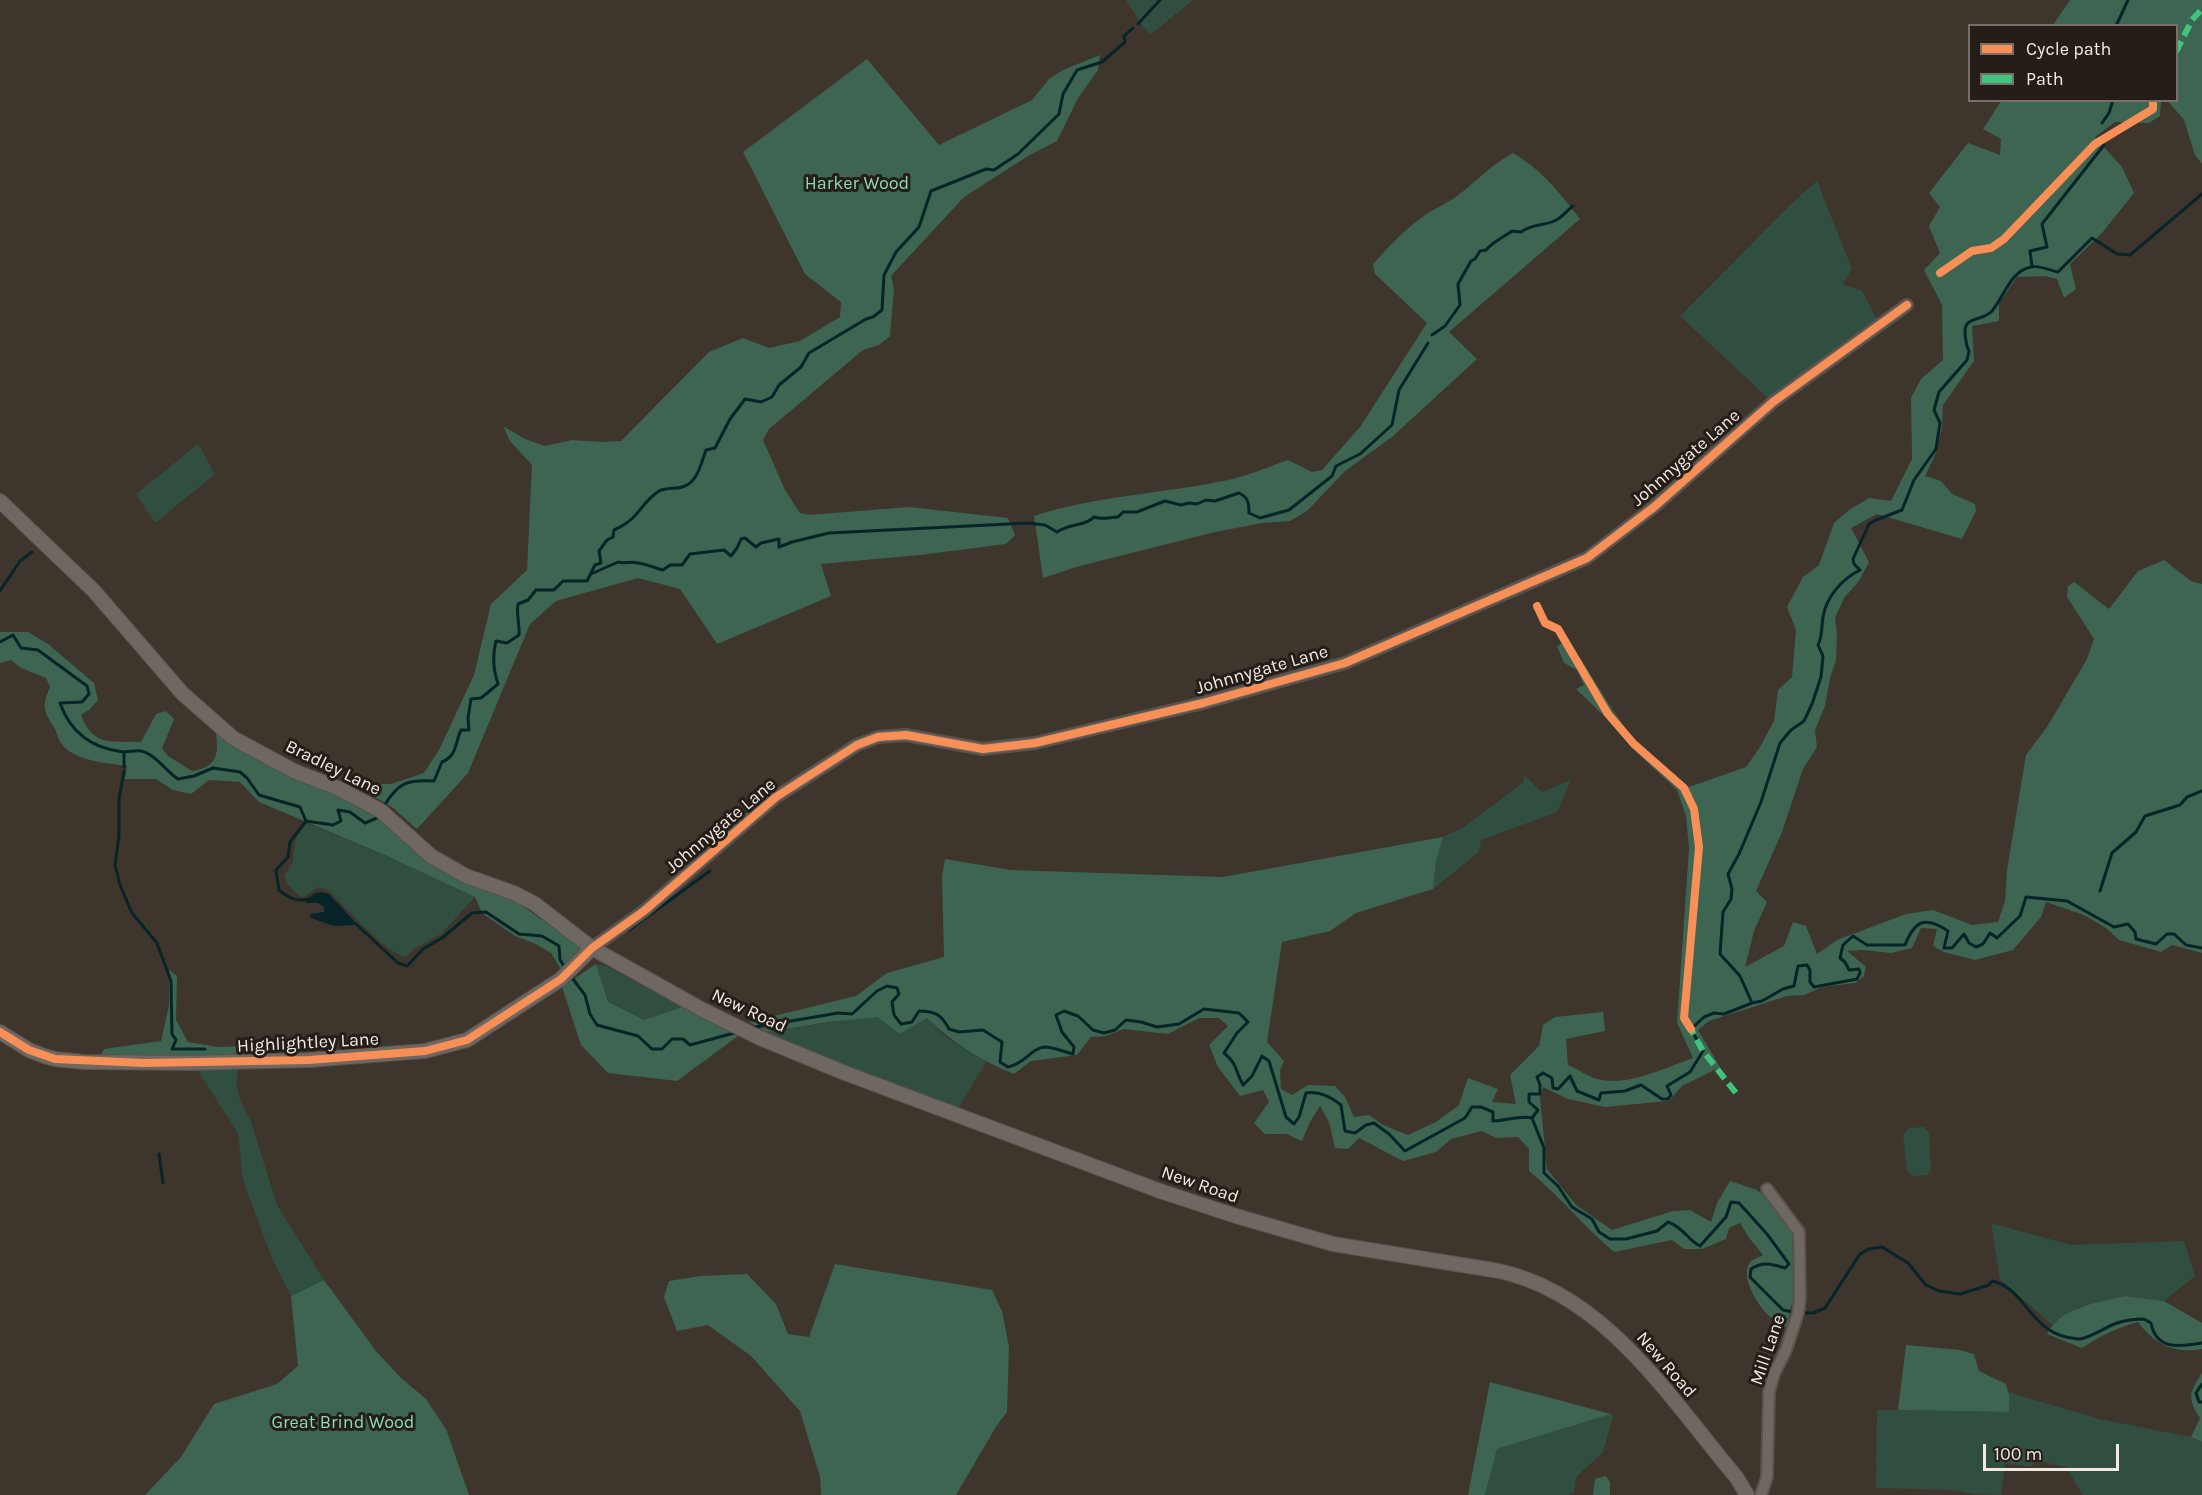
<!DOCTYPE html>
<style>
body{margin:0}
#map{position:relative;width:2202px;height:1495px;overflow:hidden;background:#3e352d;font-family:Karla,sans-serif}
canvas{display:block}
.legend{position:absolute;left:1968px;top:24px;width:210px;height:78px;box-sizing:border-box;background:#241d18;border:2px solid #776f68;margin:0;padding:8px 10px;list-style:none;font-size:18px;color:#f3e9e1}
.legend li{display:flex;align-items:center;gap:12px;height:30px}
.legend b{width:30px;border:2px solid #776f68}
.scale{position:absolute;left:1983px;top:1444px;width:136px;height:27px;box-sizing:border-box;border:3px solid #f3e9e1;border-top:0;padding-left:8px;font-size:18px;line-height:21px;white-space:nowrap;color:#f3e9e1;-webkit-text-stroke:4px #241d18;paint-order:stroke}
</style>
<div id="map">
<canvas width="2202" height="1495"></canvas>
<ul class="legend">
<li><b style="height:8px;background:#f78f57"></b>Cycle path</li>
<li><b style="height:8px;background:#40c37c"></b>Path</li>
</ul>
<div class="scale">100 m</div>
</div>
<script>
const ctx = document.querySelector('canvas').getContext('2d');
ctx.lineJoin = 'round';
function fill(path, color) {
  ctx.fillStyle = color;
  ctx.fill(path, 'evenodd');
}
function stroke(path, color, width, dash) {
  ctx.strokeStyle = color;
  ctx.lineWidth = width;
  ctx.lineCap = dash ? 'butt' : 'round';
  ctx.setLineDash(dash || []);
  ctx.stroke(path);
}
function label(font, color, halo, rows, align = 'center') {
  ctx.font = font + ' Karla,sans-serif';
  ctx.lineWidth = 6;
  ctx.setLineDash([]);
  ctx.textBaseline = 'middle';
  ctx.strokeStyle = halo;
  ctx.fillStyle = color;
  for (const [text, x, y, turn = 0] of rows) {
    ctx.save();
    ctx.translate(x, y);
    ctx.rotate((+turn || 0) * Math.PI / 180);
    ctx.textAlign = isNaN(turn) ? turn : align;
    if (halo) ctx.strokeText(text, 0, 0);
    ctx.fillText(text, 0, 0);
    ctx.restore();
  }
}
fill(new Path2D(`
 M1126,0H1193L1151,34L1143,27Z
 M1817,181L1852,269L1842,284L1862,291L1877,320L1769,399L1680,316L1793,202Z
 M198,444L215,474L155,523L136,494Z
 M1524,775L1542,792L1571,780L1557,812L1481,840L1479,852L1433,889L1436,861L1443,837L1462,828L1523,783Z
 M306,823L387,856L475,897L441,934L415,948L406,957C385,953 346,907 329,891L318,887L302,898L289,886L284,876L292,864L296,838Z
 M596,964L606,966L682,1007L644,1020L608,1002Z
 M866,1017H877L900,1034L927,1018L947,1038L986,1062L956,1112L766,1032Z
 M197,1069H238L236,1083L240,1100L251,1122L277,1205L324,1280L291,1296L271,1256L243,1180L238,1133Z
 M1924,1127L1929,1133L1931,1171L1927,1175L1912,1176L1907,1171L1903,1135L1909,1128Z
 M1991,1223L2071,1245L2184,1241L2195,1276L2164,1301L2125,1296L2079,1307L2052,1325L2000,1279Z
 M2008,1392L2099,1419L2191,1437L2202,1442V1495H2083L2066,1467L2034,1460L2032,1467L2005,1463L2001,1495L1972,1494L1954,1490L1876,1488L1877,1410L2008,1412Z
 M1611,1414L1613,1416L1603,1452L1576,1477L1574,1492L1568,1495H1485L1497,1449Z`), '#314f40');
fill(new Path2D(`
 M2070,0H2202V164L2195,155L2184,120L2168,101L2176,100V26L2053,25Z
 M1100,55L1098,70L1078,98L1057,141L1028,156L964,197L891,276L894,289L890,336L879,345L863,350L769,429L763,440L785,490L800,513L809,515L909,507L1008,518L1015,535L1006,544L920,555L821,564L831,596L717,644L680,589L638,578L556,601L530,624L468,773L417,829L392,807L352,784H391L424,773L439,750L474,675L491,604L527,570L532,465L510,441L503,426L525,439L545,446L572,440L601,442L621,441L709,352L743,338L769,348L800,341L840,317L841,302L805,274L743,152L867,59L939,145L1032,100L1049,79L1063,70Z
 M2001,101H2161L2160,116L2149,123L2115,122L2095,137L2122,167L2134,193L2102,233L2070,264L2076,289L2064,298L2057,279L2045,276L2017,277L1999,303V321L1972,326L1974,361L1943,405L1942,428L1935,455L1925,476L1941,481L1952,494L1975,504L1976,511L1962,539L1877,514L1851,528L1869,562L1859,581L1844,598L1835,618L1837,634L1836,660L1830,678L1825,706L1815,730L1817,747L1803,769L1782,832L1756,891L1767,902L1754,931L1745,967L1784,946L1793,922L1806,926L1817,954L1837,940L1906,914L1933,910L1972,925L1998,922L2005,901L2007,870L2026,755L2047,727L2087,659L2094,639L2067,597L2068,586L2074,582L2109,609L2138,571L2164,560L2191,581L2202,584V953L2172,945L2161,952L2119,940L2106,928L2084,915L2046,902L2041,917L2013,950L1975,960L1944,952L1933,946L1937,929L1921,928L1912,948L1891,953L1862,950L1847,951L1866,967L1864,976L1855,983L1822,987L1804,995L1787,996L1709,1021L1698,1030L1720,1067L1682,1086L1669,1101L1605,1107L1568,1099L1543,1087L1540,1097L1547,1169L1576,1205L1612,1230L1673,1211L1690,1210L1711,1222L1717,1203L1730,1181L1757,1190L1762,1194L1795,1234L1797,1297L1791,1306L1787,1327C1769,1324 1744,1288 1747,1270C1747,1267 1749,1264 1751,1261L1763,1255L1750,1239L1740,1223L1729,1228L1726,1239L1702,1249H1684L1672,1240L1614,1252C1584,1227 1560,1196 1529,1171V1149L1518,1137L1496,1138L1482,1131L1451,1139L1436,1152L1403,1161L1359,1138L1348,1149L1335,1148L1329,1122L1320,1106L1310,1122L1302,1141L1286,1134H1265L1254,1123L1269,1102L1263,1090L1240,1096L1218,1067L1209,1045L1228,1026L1219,1018H1199L1168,1034L1124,1029L1106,1036L1091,1037L1077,1055L1031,1061L1014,1074C981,1061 953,1043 927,1018L900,1034L877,1017L829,1022L766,1032L749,1022L856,996L887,973L944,957L942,876L945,859L1011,870L1223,877L1443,837L1436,861L1433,889L1356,913L1330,931L1282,942L1267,1042L1284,1061L1280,1070L1281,1089L1292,1095L1308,1085L1335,1086L1345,1097L1354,1117L1369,1115L1383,1125L1408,1135L1436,1122L1459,1105L1468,1078L1498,1089L1492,1102L1516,1104L1510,1075L1539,1046L1543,1025L1555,1017L1603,1012L1605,1031L1566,1039L1568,1065C1578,1069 1587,1076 1597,1079C1628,1087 1664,1068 1693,1058L1677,1023L1689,848L1686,816L1677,790L1631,747L1604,716L1576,689L1584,685L1577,670L1564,663L1557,646L1568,639L1614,712L1634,740L1689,787L1746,767L1760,747L1774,721L1778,690L1792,677L1796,630L1787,607L1803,577L1819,565L1834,523L1849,510L1869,498L1891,501L1912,459L1911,398L1921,379L1943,360L1942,305L1924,270L1940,253L1929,226L1940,207L1929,193L1968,143L2000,155L2001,139L1983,129Z
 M1513,153C1542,170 1560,193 1580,219L1449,332L1477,359L1392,437L1345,471L1307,511L1290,521L1262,523L1215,532L1076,567L1043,578L1034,516C1094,496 1160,494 1223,481C1246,477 1267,467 1288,460L1312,472L1322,470L1360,427L1427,323L1375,274L1373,264C1390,245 1407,227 1428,213C1438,207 1448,203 1457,196C1477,181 1490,166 1513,153Z
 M0,632H28L48,644L94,683L98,700L89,710L81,715C93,747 111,741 141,742L156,714L166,711L174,719L162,748L168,756L192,771C216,767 219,756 216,734L378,817L434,867L511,898L582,948L562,971L551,953L536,944L515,936L482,913L475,897L387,856L259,802L240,782L209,780L191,794L173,790L156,779H125L127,766C107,763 73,761 61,743C57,738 57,731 53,726C43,709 42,706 50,687L46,678L21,668L11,660L0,663Z
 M596,964L608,1002L644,1020L682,1007L738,1036L677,1081L608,1073L581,1045L562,987Z
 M169,970L177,976L176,1020L188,1042L217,1047L294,1045L295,1054L158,1058L100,1057L104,1049L161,1041L169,1006Z
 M835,1264L992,1290L1002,1311L1009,1347L1007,1412L997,1425L956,1495H821L820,1477L800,1411L751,1356L708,1325L677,1331L664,1297L669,1281L701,1276L747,1274L776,1304L788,1334L809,1337Z
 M324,1280L376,1351L401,1378L426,1399L446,1429L469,1495H145L181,1457L214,1404L277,1384L298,1366L291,1296Z
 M2125,1296L2164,1301L2202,1323V1349C2175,1354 2154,1344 2138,1322C2116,1328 2100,1336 2082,1348L2047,1334C2062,1306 2097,1303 2125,1296Z
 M1906,1345L1960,1350L1974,1354L1979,1371L2006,1384L2009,1396V1412L1898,1410Z
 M2202,1373V1442L2191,1437L2200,1418C2187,1398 2189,1393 2202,1373Z
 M1490,1382L1611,1414L1497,1449L1485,1495H1468Z
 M1606,1476L1610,1482V1495H1593L1595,1479Z`), '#3d6551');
fill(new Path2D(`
 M322,892L329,894L358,925L334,926L311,918L310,914L324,912V907L318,903H306L307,899L315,893Z`), '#072528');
stroke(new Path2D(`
 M1138,24L1160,0
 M2116,26L2128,0
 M2102,123L2109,113L2113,100
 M2032,266L2030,251L2047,247L2042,224L2104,145
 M1432,335L1445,326L1460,305L1458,284L1471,261L1475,259L1480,251L1486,250C1492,242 1504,237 1512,231L1521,232C1531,224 1543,226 1554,221C1562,218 1566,211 1573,206
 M591,574L618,562C625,564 630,561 638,563C647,564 654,568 663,570L670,565H682L690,554L724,550L731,556L737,548L741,539L745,538L756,547L761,543L779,539V547L792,542L829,533L1028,523L1045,525L1057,532C1070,523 1086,526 1094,517C1102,520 1110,517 1118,517L1123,512H1137L1165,501L1181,505L1189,503L1197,504L1206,500L1215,501L1239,493C1248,497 1249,503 1249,513L1260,518L1289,510L1332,476L1336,466L1360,454L1392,425L1399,390L1428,343
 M0,591L20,561L32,552
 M0,642L13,635L21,648L38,650L87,686L89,694L82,702L60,703C70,732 91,748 123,752C129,752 136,750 141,751C155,754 166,771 178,779L194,776L213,768L240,772L247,778L259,795L300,807L306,821L290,842L288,857L276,870L279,890C289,898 296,902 309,899
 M124,752V767
 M124,771L119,799V836L115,865L120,885L132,913L157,943L171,981L172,1034L176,1040L172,1049H205
 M384,806C398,783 407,779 434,781L442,762C457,756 455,743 461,730H469L468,718L471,699L481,698L498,684C493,669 492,656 496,641L507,643L519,635C520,624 516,615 518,604L528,600L536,590H554L563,581H587L595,565L601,563L599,551L607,540L613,537L614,530C640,519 639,504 659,491C668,486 681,491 690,483C699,475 702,461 706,450L715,448L730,419L745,399L761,402L772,397L779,385L801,367L809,353L866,319L873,317L882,310L884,275L896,252L919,227L931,191L986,169L994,170L1018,154L1059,114L1063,94L1077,70L1102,62L1125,42L1124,36L1133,28
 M306,821L333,825L341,821L338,810L350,812L365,823L377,818L379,815
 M2100,891L2112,853L2136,832L2145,816L2180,805L2187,797L2202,791
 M357,925L398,963L407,966L423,949L442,938L472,913L486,912L519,934L542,936L559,946L560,960L566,969
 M629,930L710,871
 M570,975L585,995L590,1014L597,1025L638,1036L652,1049H662L672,1039H683L690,1045L738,1032
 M1752,1003L1740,976L1720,954L1723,912L1731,899L1732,889L1728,874L1739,854L1761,802L1780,743L1791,730L1804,721L1812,704L1821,677L1823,656L1818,645C1823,634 1821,629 1823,617C1826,597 1842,579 1860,570L1854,564L1853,559L1869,524L1876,520L1902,510L1914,480L1936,449L1940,423L1934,410L1939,392L1967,360L1969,351C1966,345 1963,329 1967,324C1971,318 1985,319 1992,311C2004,297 2010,271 2031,267C2038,265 2050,270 2058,272L2092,238L2117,254L2130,255L2202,194
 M750,1028L838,1013L852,1014L877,991L887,986L897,988L899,994L892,1002L894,1015L901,1024L912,1022L919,1011C935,1011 942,1015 949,1029L959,1032L983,1030L1002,1042L1000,1062L1008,1067C1025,1064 1031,1048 1045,1047C1053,1047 1065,1052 1073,1054L1074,1047L1062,1032L1056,1015L1064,1011L1078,1016L1093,1030L1104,1033L1115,1030L1126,1020L1141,1022L1157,1027L1179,1024L1204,1009L1239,1013L1248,1022L1237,1033L1224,1053C1239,1066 1234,1069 1243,1085L1252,1076L1262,1056L1269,1061L1286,1117L1294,1124L1299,1117L1306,1093C1319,1091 1331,1097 1341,1105L1345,1131L1355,1133L1366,1125L1374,1123L1389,1134L1405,1151L1465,1118L1472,1107H1481L1493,1112V1121C1506,1121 1520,1115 1532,1118
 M1532,1118L1538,1110L1529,1102V1094H1540V1085L1537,1077L1543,1073L1552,1078L1553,1088L1558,1089L1570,1076L1577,1091L1599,1100L1601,1093L1625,1091L1641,1085L1662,1099H1668L1671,1095L1667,1086L1690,1072L1703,1051L1691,1029L1704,1017L1714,1013L1724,1014L1752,1003L1762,1001L1783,989L1794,986L1798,966L1807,965L1810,970V982L1814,987L1857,979L1860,973L1859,969L1849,970L1845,962L1840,958L1843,945L1853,936L1867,945H1905C1915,920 1925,916 1948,931L1944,948H1952L1964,934L1969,943L1976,947L1983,944L1990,933L1997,938L2020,916L2026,897L2067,901L2114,927L2128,924L2135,932L2136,939L2156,944L2167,934H2174L2186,945L2202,948
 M1532,1118L1544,1148V1173L1558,1186L1572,1207L1592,1219L1599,1232L1610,1239H1626L1657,1231L1668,1222C1686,1229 1687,1240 1700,1246L1726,1217L1731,1202L1739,1203L1767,1234L1789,1264L1785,1268C1772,1264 1763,1261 1751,1269L1750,1277L1783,1310L1798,1313H1813L1825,1308L1860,1254L1869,1249L1882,1247L1908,1263L1926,1285L1939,1291L1960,1294L1989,1285L1992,1281C2028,1289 2029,1336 2078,1339C2087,1340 2107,1326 2117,1323C2126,1320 2135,1319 2144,1319L2151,1323C2156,1350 2179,1347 2202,1343
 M159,1154L163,1183
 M2202,1384L2196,1393L2199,1402H2202`), '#072528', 3);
const street = new Path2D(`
 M592,948L644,911L776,797L857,745L878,737L906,735L983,749L1035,743L1203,703L1345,663L1587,558L1654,507L1773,402L1907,305
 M1761,1495L1767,1477L1769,1392L1774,1374L1786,1350L1798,1313L1800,1299L1799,1232L1767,1189`);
const secondary = new Path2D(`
 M0,501L94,591L182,693L233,738L294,771L340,789L381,811L431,856L466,876L514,893L535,904L592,948L703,1010L760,1038L845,1073L1160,1191L1236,1216L1333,1244L1499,1271C1606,1294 1671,1400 1737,1478L1747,1495
 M0,1032L29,1050L44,1056L55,1059L84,1062L188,1063L309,1060L425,1051L467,1040L561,979L592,948`);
stroke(street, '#5a524b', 14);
stroke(secondary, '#5a524b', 16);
stroke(street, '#6e6762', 10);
stroke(secondary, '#6e6762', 14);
stroke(new Path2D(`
 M2176,52L2192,20L2202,9
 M1688,1024L1703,1051L1736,1093`), '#40c37c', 6, [12, 6]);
stroke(new Path2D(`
 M1940,273L1972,251L1991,248L2004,239L2095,144L2153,109V100
 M1537,606L1545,623L1558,629L1608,714L1634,744L1684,788L1694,809L1699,847L1684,1018L1691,1029
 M0,1032L29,1050L55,1059L144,1063L309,1060L425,1051L467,1040L561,979L592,948L644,911L776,797L857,745L878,737L906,735L983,749L1035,743L1203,703L1345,663L1587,558L1654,507L1773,402L1907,305`), '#f78f57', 8);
label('18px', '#8bdab5', '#241d18', [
 ["Harker Wood",857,184],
 ["Great Brind Wood",343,1423]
]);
label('18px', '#f3e9e1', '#241d18', [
 ["Johnnygate Lane",1686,458,-41],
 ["Johnnygate Lane",1262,670,-16],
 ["Bradley Lane",333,768,26],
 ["Johnnygate Lane",721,826,-40],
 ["New Road",749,1011,25],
 ["Highlightley Lane",308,1043,-3],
 ["New Road",1200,1185,19],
 ["Mill Lane",1768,1350,-71],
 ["New Road",1666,1365,49]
]);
</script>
